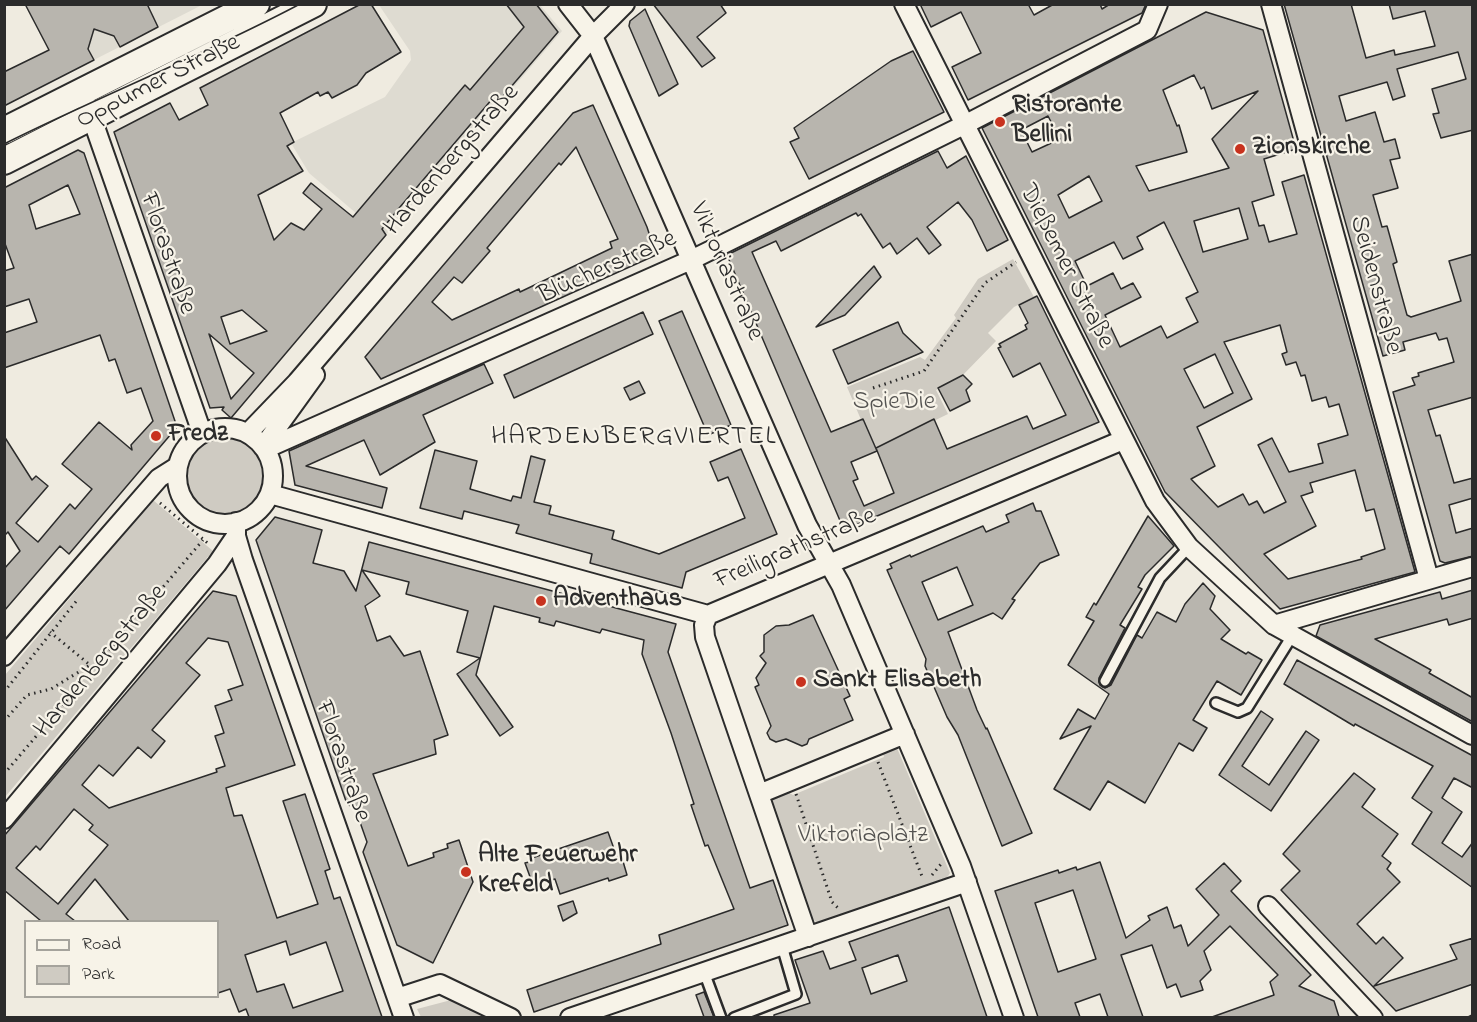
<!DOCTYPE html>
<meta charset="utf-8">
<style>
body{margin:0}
#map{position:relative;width:1477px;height:1022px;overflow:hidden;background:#efebe0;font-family:"Indie Flower",sans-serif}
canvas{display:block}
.frame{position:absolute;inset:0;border:6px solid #2b2b2b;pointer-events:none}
.legend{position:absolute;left:24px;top:920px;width:195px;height:78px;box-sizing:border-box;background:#f7f3e8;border:2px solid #a5a39c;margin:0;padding:8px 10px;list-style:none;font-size:18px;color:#2b2b2b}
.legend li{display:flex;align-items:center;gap:12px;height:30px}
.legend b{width:30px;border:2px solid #a5a39c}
</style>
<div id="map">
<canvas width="1477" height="1022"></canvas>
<div class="frame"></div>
<ul class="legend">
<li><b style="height:8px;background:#f7f3e8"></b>Road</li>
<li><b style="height:16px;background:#cfcbc2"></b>Park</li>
</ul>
</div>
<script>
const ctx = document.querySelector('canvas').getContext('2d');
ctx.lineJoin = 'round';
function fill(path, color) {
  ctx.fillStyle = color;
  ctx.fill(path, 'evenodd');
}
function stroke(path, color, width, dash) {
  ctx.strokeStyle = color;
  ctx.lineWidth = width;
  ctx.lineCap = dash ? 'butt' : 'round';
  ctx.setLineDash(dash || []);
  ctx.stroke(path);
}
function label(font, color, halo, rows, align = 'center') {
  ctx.font = font + ' "Indie Flower",sans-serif';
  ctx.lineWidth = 4.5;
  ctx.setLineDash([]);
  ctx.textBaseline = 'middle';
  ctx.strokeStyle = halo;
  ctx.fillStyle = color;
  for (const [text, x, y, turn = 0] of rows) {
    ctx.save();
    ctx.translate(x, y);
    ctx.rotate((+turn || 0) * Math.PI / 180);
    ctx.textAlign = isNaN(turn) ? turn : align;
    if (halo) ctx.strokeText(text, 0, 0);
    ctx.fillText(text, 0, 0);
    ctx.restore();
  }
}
fill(new Path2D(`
 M48,5H202L80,67Z
 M379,5H540L562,31L384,237L309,173L291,143L385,97L411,60L410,51Z`), '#dedbd1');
fill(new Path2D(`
 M1013,259L1034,297L1014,307L988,333L996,341L961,377L936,390L948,414L874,450L847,387L920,357L925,360L956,318L954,315L978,279Z
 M185 475a39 39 0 1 1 78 0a39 39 0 1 1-78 0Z
 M153,500L213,551L5,797V675Z
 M892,747L897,748L950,873L944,882L937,885L935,882L817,923L811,917L772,802L774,797L786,791L793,795L884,757L882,751Z
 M455,999L500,1017H421L417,1009Z`), '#cfcbc2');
const building = new Path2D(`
 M25,4H147L158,27L120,47L114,36L94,29L88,49L94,60L4,106V72L49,50Z
 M361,4H371L401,52L366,73L357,85L332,98L328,92L320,96L318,92L280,113L294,142L287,146L303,171L258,195L274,240L291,223L304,230L322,209L303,193L311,183L353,217L465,85L470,90L524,27L506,4H536L558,32L498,102L493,98L400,207L382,229L386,235L231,418L222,410L224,407L210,408L114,132L170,103L179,120L208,105L200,88ZM242,310L267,331L230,344L221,317ZM209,334L254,373L231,399Z
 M653,4H720L726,13L697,37L715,58L702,67Z
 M920,4H1028L1034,15L1054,4H1100L1102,9L1110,4H1146L1142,13L968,100L952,67L981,53L961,12L931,27Z
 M1284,4H1351L1366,58L1394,50L1395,55L1435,46L1425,11L1393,19L1389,4H1473V130L1441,138L1433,114L1439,113L1432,89L1466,79L1458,52L1397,69L1405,96L1393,100L1387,82L1339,96L1346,121L1375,112L1384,142L1395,139L1400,158L1390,160L1398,188L1373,195L1382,227L1387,226L1397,262L1393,264L1407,315L1411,317L1461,301L1449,261L1473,254V397L1428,410L1436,436L1440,435L1454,483L1473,478V498L1449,505L1456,533L1473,528V556L1445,563L1440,561L1393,392L1415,385L1412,378L1419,376L1418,373L1454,362L1447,338L1439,340L1436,333L1403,342L1405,350L1383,356Z
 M645,9L678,84L659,96L629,26L630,21Z
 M1206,12L1263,30L1296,149L1264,159L1274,195L1252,202L1259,226L1264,225L1269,242L1297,234L1282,182L1304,175L1415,572L1280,609L1165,492L982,128ZM1194,75L1201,89L1204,87L1212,109L1258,91L1212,139L1229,168L1149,191L1136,166L1187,152L1179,125L1177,126L1163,90ZM1048,116L1060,139L1032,152L1021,130ZM1089,176L1102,201L1069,218L1058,195ZM1239,208L1248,239L1203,252L1194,221ZM1164,222L1198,292L1186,298L1198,322L1167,338L1161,326L1120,347L1105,315L1141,297L1133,283L1121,289L1113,273L1087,286L1075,261L1114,242L1123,259L1143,249L1137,237ZM1280,325L1287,352L1282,354L1286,365L1296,362L1301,376L1305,375L1312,401L1326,397L1329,407L1339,404L1348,435L1318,444L1323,463L1289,472L1272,438L1258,445L1286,502L1264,513L1257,501L1249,505L1243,494L1218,507L1191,479L1215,466L1197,427L1252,399L1224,342ZM1215,354L1233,393L1204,408L1184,369ZM1355,470L1366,511L1374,509L1385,549L1361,557L1362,559L1288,579L1264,554L1316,526L1301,496L1313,492L1310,483Z
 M913,51L944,112L809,179L790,142L799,138L794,128L891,61Z
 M593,105L647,227L656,255L381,379L365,357L573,113ZM576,147L618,239L610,242L612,248L520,292L519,289L452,320L432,302L454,277L462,283L490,251L487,248L559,163L561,165Z
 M78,150L84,153L177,427L69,554L60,546L4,611V569L20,551L8,532L4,536V436L32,480L36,476L48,486L16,523L38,542L70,504L75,509L92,489L62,464L99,422L132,450L131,445L153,421L141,388L127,393L115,359L109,361L100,335L4,368V333L37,322L29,299L4,307V271L14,268L4,241V188ZM68,185L80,214L36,229L29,205Z
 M938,151L947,168L966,156L1008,240L987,251L972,220L958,202L927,227L941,245L929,254L917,238L897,254L890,243L883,248L861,214L858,216L856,213L781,251L776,241L752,252L831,432L863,419L877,451L851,462L858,479L853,481L864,506L894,493L876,448L934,419L947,449L1027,416L1033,429L1066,415L1040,363L1013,377L998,348L1001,347L999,344L1027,329L1025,325L1028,323L1019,305L1037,296L1099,422L844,530L727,255Z
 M874,266L881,277L845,315L816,327Z
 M682,311L731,425L708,435L659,321Z
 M643,312L653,334L514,398L504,375Z
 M898,322L903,333L923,352L848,384L833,350Z
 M484,364L493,383L423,415L435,442L380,475L364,440L306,466L387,488L382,508L295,485L289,451Z
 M963,375L972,384L966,390L970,401L950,411L938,388Z
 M639,381L645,393L630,400L624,388Z
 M741,449L777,534L686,572L682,588L590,563L592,554L516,533L519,525L464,511L462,519L420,508L435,450L477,461L470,489L511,501L513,496L521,498L531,456L545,460L534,502L551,506L549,514L614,531L612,539L659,554L745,518L728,477L718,481L710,462Z
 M1033,503L1036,511H1041L1059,555L1040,563L1012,599L1015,600L1002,619L993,613L948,632L977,710L986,729L987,728L1032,833L1002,846L958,735L947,717L925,666L926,659L887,570L892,568L890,564L910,555L911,557L983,526L986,532L1009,522L1006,515ZM957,567L973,605L938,620L922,582Z
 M1148,516L1174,546L1145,575L1138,587L1142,589L1120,625L1125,628L1099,678L1100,685L1105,688L1111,685L1137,635L1142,638L1157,612L1176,622L1185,604L1203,583L1215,596L1210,609L1230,630L1221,639L1246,654L1248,652L1262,660L1241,695L1217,681L1193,720L1207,728L1193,751L1179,743L1145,803L1108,781L1090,810L1054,789L1091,726L1060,739L1078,709L1095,719L1109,694L1068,665L1094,621L1086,617L1094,603L1096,605Z
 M275,517L322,530L313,563L344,571L356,591L369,542L676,624L668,652L750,888L773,880L788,925L534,1012L527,990L661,944L659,935L734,909L708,845L705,846L691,805L694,804L671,733L642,654L644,640L602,629L600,633L556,621L554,626L539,622L540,618L494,606L476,675L513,727L500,736L457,674L480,658L457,652L468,611L406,594L409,582L362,570L380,596L365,606L377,641L390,636L404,656L420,651L448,735L434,740L436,754L373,774L408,866L434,857L433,853L448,848L447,844L459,840L473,882L433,963L397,945L363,852L367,842L355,808L347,804L256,540Z
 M1473,590V618L1449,625L1447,619L1375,639L1431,670L1429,673L1473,698V722L1316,636L1320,625L1440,592L1442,599Z
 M213,591L236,596L295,765L226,788L234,816L242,815L277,918L318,904L283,801L305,794L330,869L325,871L334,899L340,897L382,1017H249L246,1009L239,1012L230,989L218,993V921H129L95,879L66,914L75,921H41L4,890V836ZM208,638L228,642L243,685L228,690L232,700L215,706L224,733L215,736L225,766L216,769L217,772L109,808L82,785L99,765L113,776L138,747L151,758L165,741L152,730L200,675L186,663ZM74,809L93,825L89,830L108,845L58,904L16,868L36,846L40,850ZM286,941L290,955L326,942L343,991L293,1008L284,984L257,992L245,955Z
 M813,615L850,696L844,699L853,720L809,739L807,744L802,746L786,739L776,742L770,739L767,733L771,726L755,687L759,685L756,678L766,663L760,656L764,652V635L776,626L789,625Z
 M1297,660L1473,756V788L1454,778L1442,798L1462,812L1442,843L1462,857L1473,842V888L1412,844L1432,812L1412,798L1433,766L1355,724L1354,726L1284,684Z
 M1261,711L1273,719L1242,766L1269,785L1306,731L1319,740L1271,811L1219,775Z
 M1354,773L1375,789L1362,807L1398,834L1382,856L1391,863L1387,869L1400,882L1357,924L1376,944L1383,937L1403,958L1374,986L1457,959L1450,945L1473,938V984L1396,1011L1281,890L1300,871L1283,854Z
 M608,832L618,860L622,858L627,875L609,881L608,878L560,894L555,879L533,885L525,863L533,861L532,858Z
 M1100,862L1126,938L1150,920L1148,916L1167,907L1174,928L1181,925L1188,946L1219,915L1196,889L1224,863L1241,881L1231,891L1311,975L1299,986L1334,1001L1339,1017H1212L1274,995L1270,982L1278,975L1230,926L1204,951L1211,970L1200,981L1203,990L1181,997L1176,984L1167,988L1152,945L1121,955L1143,1017H1108L1100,994L1075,1003L1080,1017H1038L995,891L1058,870L1059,873L1076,867L1077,870ZM1073,890L1096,959L1058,972L1035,903Z
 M573,901L577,913L563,921L558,906Z
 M949,907L987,1017H774V1015L810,1003L795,960L823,951L830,969L856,960L849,942ZM898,955L907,981L871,994L862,968Z
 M704,992L714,1017H704L696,995Z`);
fill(building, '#b8b5ae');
stroke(building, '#2b2b2b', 1.5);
const service = new Path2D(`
 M1105,681L1160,578L1189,547
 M1216,703L1238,712L1247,708L1292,636
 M704,972L721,1018
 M734,1018L796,994L782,946`);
const minor = new Path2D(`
 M568,4L593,36L807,525L841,585L961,866L1014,1018
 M904,4L1155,501L1189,547L1274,625L1472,735
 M1271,4L1429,579
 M88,107L202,433
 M177 476a48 48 0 1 1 96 0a48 48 0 1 1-96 0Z
 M248,433L297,382L593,36L625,4
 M263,447L315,375
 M265,449L693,259L966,124L1147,30L1158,4
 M270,494L708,615L1123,440
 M236,522V536L243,560L404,1018
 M708,615L704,625L705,637L808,937
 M1274,625L1472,567
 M4,656L159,478L178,466
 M759,794L905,734
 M4,819L217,564L236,536
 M1268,906L1373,1018
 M397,998L440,984L511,1018
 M570,1018L967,882`);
const secondary = new Path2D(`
 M4,131L256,4
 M4,161L313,4`);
stroke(service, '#2b2b2b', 14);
stroke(minor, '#2b2b2b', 22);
stroke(secondary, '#2b2b2b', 30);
stroke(new Path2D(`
 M873,388L924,371L985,283L1016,262
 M160,503L210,545
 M4,692L78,599
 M4,721L27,695L51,689L90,665L50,632
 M878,762L923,879
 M4,774L203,540
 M796,794L832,902L839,909
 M932,875L941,864`), '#2b2b2b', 3, [1.5, 4.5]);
stroke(service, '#f7f3e8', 9);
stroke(minor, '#f7f3e8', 18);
stroke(secondary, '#f7f3e8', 26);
stroke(new Path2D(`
 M4,144C102,95 204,55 300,4
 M1466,1018L1472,1015`), '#2b2b2b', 1.5);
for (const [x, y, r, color] of [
 [1000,122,6,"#c8321e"],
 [1240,149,6,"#c8321e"],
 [156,436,6,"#c8321e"],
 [541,601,6,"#c8321e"],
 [801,682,6,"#c8321e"],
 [466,872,6,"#c8321e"]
]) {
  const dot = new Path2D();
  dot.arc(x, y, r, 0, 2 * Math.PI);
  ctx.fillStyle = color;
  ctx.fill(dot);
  stroke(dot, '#f7f3e8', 2);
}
label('26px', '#2b2b2b', '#f7f3e8', [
 ["Oppumer Straße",159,83,-27],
 ["Hardenbergstraße",453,161,-49],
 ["Florastraße",166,254,71],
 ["Dießemer Straße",1065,267,63],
 ["Blücherstraße",608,269,-24],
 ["Viktoriastraße",725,272,66],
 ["Seidenstraße",1374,285,75],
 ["Freiligrathstraße",796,550,-23],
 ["Hardenbergstraße",102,662,-50],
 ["Florastraße",341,762,71]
]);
label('bold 26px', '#2b2b2b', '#f7f3e8', [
 ["Ristorante",1012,107],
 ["Bellini",1012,137],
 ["Zionskirche",1252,149],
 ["Fredz",168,436],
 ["Adventhaus",553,601],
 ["Sankt Elisabeth",813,682],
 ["Alte Feuerwehr",478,857],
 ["Krefeld",478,887]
], 'left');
label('26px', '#545351', '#f7f3e8', [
 ["SpieDie",894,404],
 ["Viktoriaplatz",863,837]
]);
ctx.letterSpacing = '1.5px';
label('27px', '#2b2b2b', '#f7f3e8', [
 ["HARDENBERGVIERTEL",634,439]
]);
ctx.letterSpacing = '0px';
</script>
